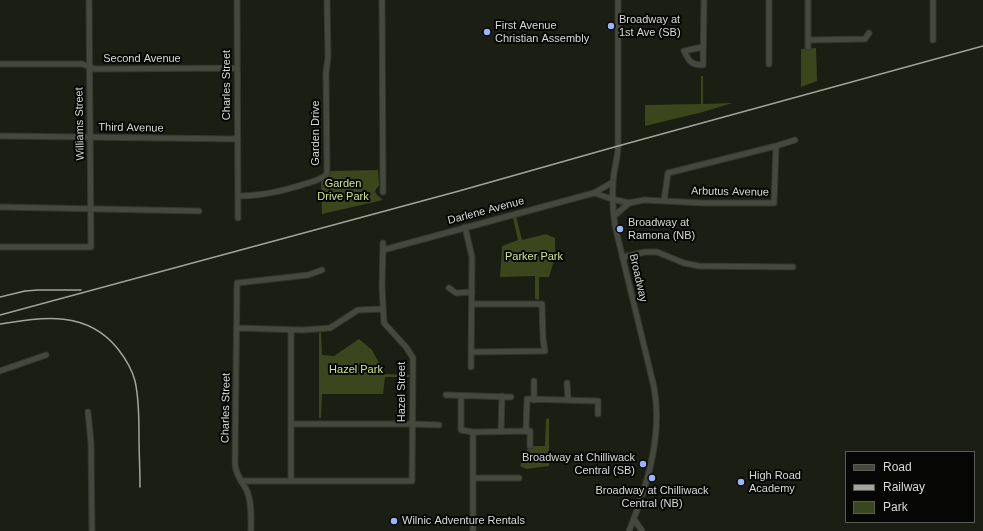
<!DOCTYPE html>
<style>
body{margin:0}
#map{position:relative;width:983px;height:531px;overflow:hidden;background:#1b1e13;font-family:Helvetica,sans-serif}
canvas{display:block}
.legend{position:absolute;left:845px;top:451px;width:130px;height:72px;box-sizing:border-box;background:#060704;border:1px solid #5a5c57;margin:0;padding:5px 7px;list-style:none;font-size:12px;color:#d8dbd3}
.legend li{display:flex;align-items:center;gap:8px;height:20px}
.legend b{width:20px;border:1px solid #5a5c57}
</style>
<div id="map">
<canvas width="983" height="531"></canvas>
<ul class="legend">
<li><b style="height:5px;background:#45493d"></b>Road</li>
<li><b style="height:5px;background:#a2a59c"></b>Railway</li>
<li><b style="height:11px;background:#3c461d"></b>Park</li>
</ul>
</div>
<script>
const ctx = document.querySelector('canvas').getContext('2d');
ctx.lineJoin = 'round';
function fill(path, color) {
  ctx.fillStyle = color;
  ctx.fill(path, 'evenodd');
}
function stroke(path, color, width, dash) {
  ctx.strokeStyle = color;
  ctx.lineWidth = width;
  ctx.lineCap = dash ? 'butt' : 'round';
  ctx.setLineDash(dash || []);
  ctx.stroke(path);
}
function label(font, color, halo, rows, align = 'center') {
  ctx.font = font + ' Helvetica,sans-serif';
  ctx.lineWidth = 4;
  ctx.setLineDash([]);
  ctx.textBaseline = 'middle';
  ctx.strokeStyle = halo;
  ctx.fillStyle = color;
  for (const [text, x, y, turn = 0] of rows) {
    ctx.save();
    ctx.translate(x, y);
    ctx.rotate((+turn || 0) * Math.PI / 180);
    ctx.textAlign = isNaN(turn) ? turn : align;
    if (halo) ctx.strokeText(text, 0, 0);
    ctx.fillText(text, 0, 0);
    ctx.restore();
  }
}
fill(new Path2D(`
 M816,48L817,81L801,87V49Z
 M701,76H703V104L732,103L703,112L645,126V105L701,104Z
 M378,170L379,185L375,191L376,194L383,200L322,214L321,181C327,179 328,177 329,171Z
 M516,216L522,240L546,234L555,238V257L549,277H539V300L535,299V276L500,277L502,246L518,240L513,218Z
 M321,332L322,355L334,356L359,339L372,350L385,374L409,375V377H385L383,394H322L321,418H319V333Z
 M549,418V466L526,469L520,466L529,446H545L546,419Z`), '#3c461d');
const minor = new Path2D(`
 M237,0L238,218
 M382,0L383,192
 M618,0V146C618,159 613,171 613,184C612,198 613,212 615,226L654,387C663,436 647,486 629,531
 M769,0V64
 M808,40L865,39L869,33
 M933,40V0
 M703,47L684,51C689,61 691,65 703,65L704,0
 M808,47V0
 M0,64H82L95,69L237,68
 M0,136L238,139
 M594,193L612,199L629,203L644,200L703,203H774L776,146
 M238,196C262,196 283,191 305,184C312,182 319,180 325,176L327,173L326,73L328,57L327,0
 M664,201L668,173L776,146L795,140
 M0,207L199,211
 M614,216L629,203
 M465,227L472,257L471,367
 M0,247H91L89,0
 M383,250L594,193L613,182
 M623,257L645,252H657L684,263L699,266L793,267
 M449,288L456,293L472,292
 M237,328L303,330L330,328L358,310L383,309
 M291,330V481
 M471,352L545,351L543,339L542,304H472
 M0,371L46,355
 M534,381V400
 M567,383L568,400
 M446,395L511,397
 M461,396V430L473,432L530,431V446
 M88,412L91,443L92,531
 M291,424H413L439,425
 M501,431L502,396
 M526,431L527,399L598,401V414
 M473,432V531
 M474,478H519
 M241,481H412L413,358L406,347L384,323L382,287L383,243
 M634,519L642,531
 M251,531C251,518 252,503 247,491C242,481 235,474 235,463L237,283L308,275L322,270`);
stroke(minor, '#343630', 7);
stroke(minor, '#45493d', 5);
stroke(new Path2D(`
 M0,297L25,291L38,290H81
 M0,315L459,191L618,146L983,46
 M0,324C43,317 87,310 118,349C125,358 132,369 135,381C139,398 139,417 139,435C139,452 140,470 140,487`), '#a2a59c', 1.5);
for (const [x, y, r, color] of [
 [611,26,4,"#9db4fd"],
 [487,32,4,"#9db4fd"],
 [620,229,4,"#9db4fd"],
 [643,464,4,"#9db4fd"],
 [652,478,4,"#9db4fd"],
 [741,482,4,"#9db4fd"],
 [394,521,4,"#9db4fd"]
]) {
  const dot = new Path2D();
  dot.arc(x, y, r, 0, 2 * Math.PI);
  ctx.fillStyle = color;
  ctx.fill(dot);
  stroke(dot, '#060704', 1.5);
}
label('11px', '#d8dbd3', '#060704', [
 ["Broadway at",619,20],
 ["1st Ave (SB)",619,33],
 ["First Avenue",495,26],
 ["Christian Assembly",495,39],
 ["Broadway at",628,223],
 ["Ramona (NB)",628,236],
 ["Broadway at Chilliwack",635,458,"right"],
 ["Central (SB)",635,471,"right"],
 ["High Road",749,476],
 ["Academy",749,489],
 ["Broadway at Chilliwack",652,491,"center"],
 ["Central (NB)",652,504,"center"],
 ["Wilnic Adventure Rentals",402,521]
], 'left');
label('11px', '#d8dbd3', '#060704', [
 ["Second Avenue",142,59],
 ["Charles Street",227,85,-90],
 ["Williams Street",80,124,-91],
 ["Third Avenue",131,128,1],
 ["Garden Drive",316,133,-90],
 ["Arbutus Avenue",730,192,1],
 ["Darlene Avenue",486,211,-15],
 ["Broadway",638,278,77],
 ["Hazel Street",402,392,-90],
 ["Charles Street",226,408,-89]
]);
label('11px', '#cfe68d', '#060704', [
 ["Garden",343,184],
 ["Drive Park",343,197],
 ["Parker Park",534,257],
 ["Hazel Park",356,370]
]);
</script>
